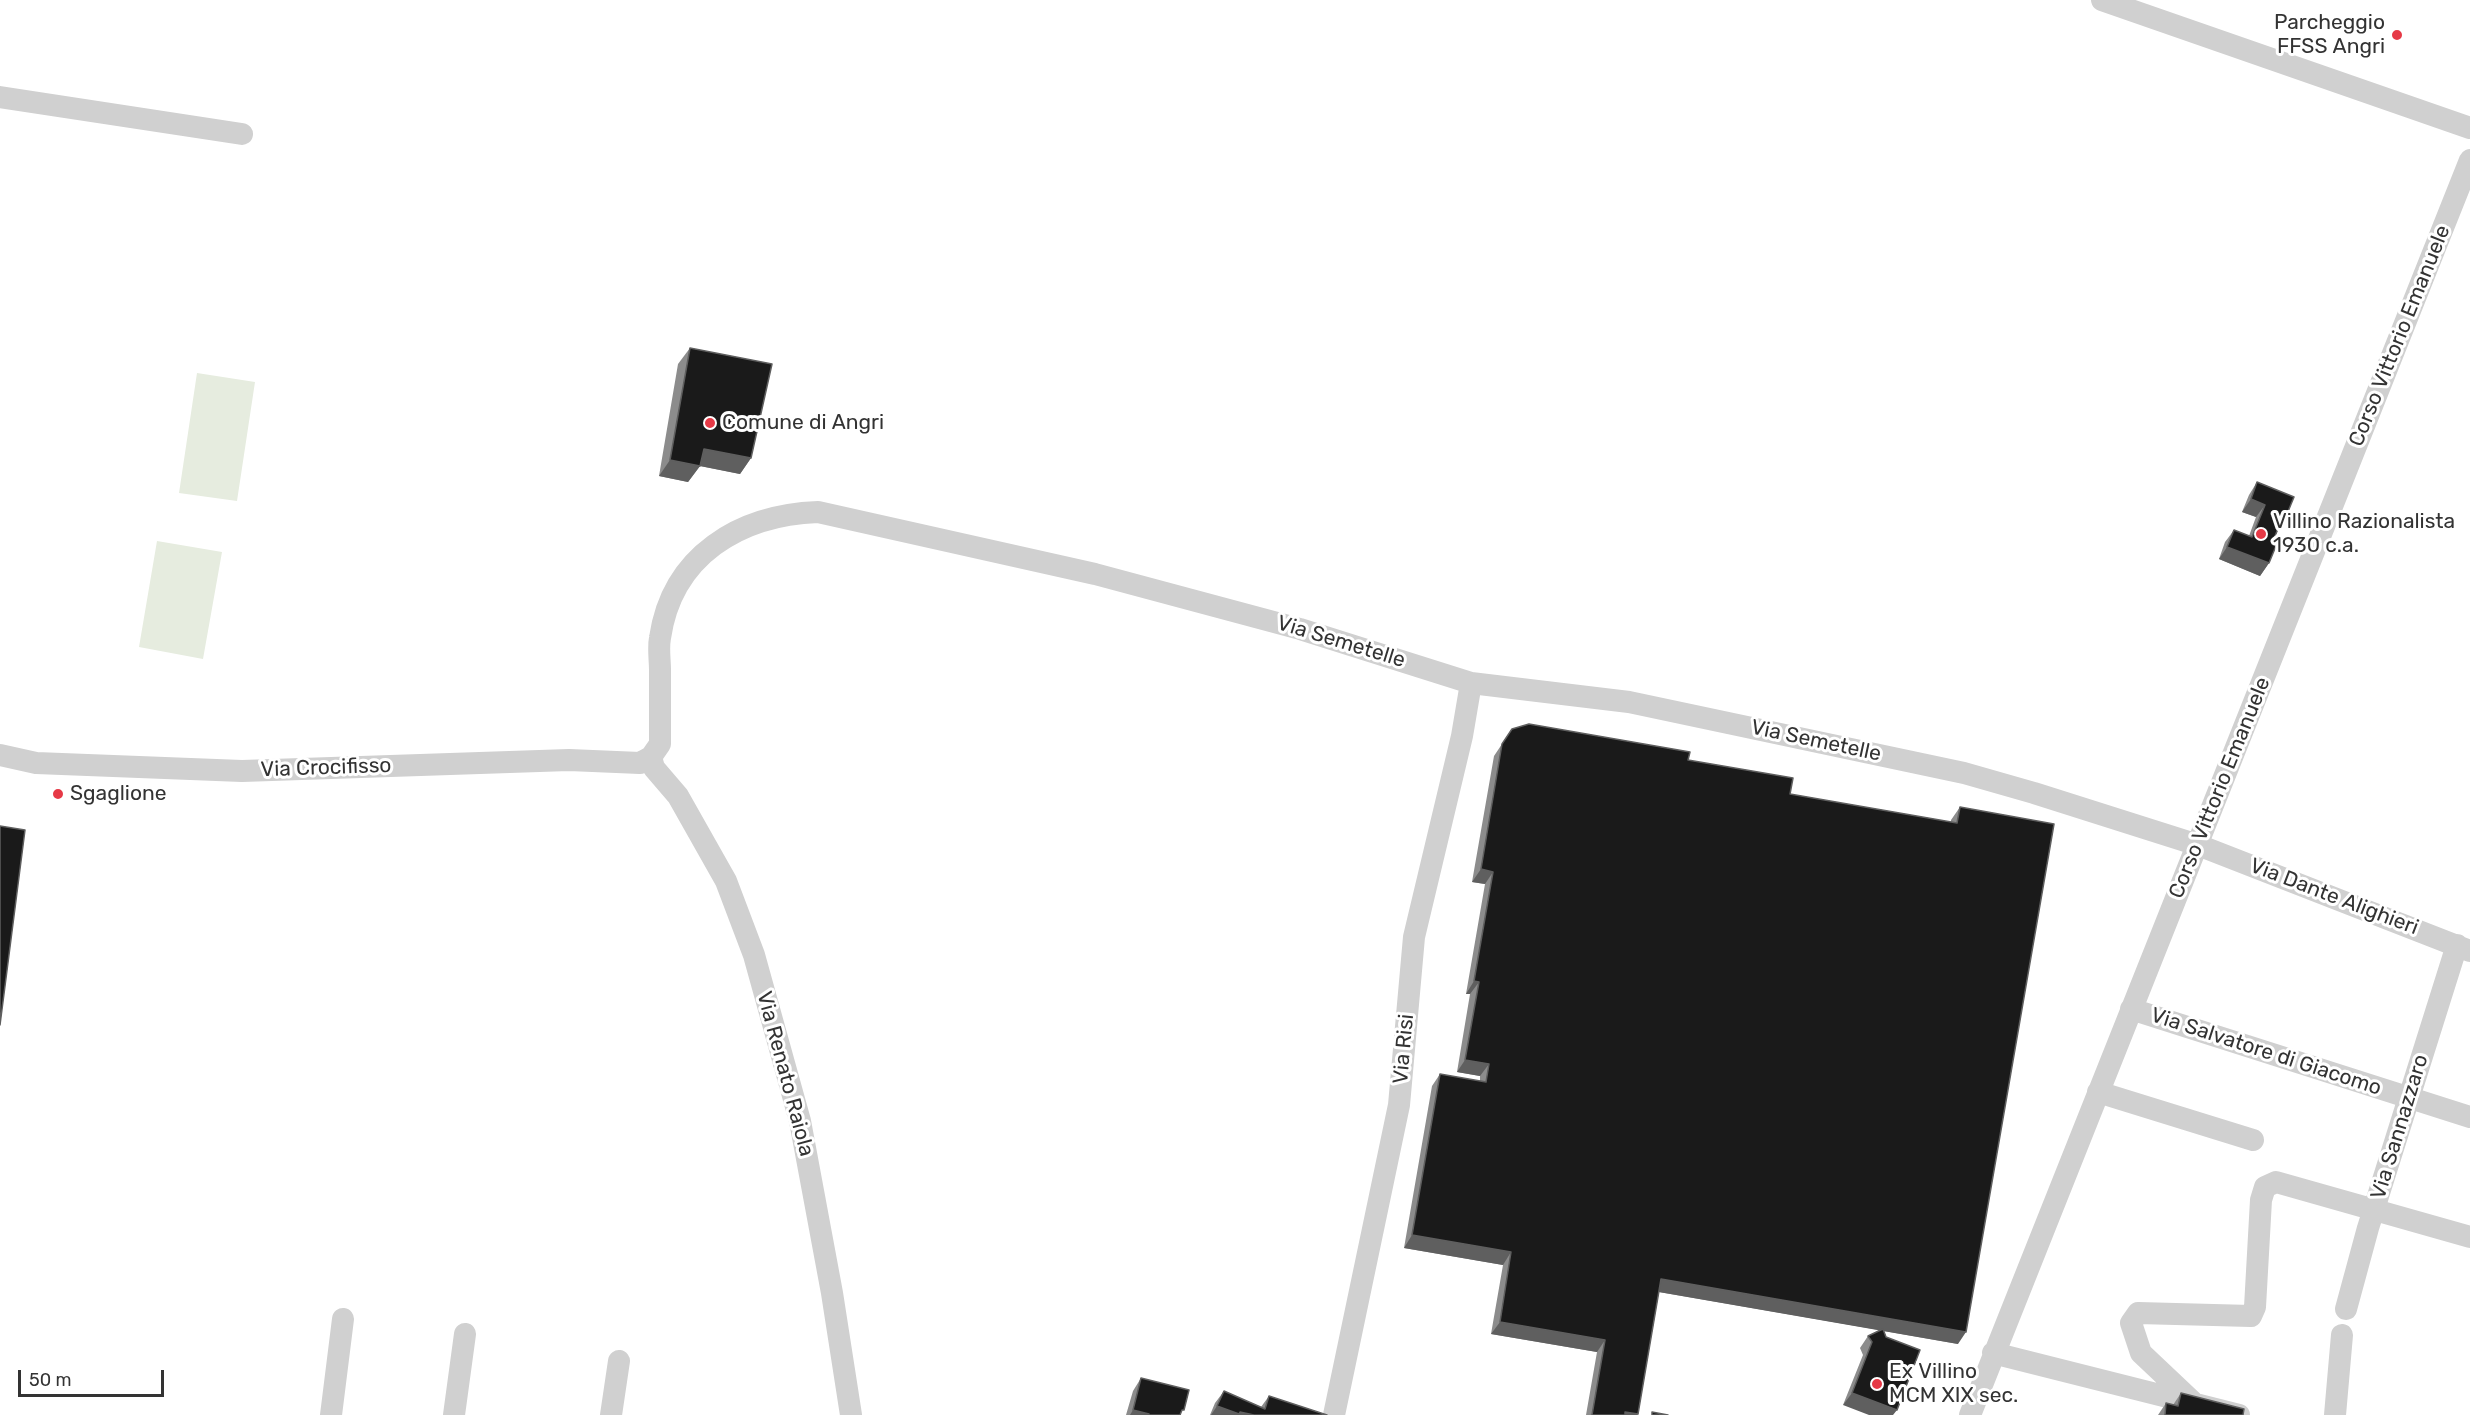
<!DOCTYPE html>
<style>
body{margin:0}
#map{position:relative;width:2470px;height:1415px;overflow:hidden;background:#fff;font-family:Rubik,sans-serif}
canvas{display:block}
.scale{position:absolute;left:18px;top:1370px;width:146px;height:27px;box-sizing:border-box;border:3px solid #333;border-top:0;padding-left:8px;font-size:18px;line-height:21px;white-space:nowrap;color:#333;-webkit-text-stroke:4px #fff;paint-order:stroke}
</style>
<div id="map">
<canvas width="2470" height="1415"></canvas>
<div class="scale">50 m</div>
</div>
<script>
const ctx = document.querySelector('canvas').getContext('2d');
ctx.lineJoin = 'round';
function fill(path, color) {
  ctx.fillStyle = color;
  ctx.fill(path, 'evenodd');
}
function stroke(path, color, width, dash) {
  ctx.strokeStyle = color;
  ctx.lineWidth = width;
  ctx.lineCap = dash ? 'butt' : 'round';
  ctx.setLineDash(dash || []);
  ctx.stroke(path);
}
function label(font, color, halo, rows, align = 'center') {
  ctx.font = font + ' Rubik,sans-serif';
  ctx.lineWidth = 6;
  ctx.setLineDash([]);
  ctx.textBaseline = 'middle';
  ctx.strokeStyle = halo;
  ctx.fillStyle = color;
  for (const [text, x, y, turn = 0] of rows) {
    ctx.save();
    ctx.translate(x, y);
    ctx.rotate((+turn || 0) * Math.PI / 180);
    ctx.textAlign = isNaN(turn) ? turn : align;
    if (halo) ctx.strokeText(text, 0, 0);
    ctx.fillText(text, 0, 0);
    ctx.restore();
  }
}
fill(new Path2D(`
 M197,373L255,382L237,501L179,493Z
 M157,541L222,552L203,659L139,647Z`), '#e6ecdf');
stroke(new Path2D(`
 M2102,0L2470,128
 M0,97L242,134
 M0,755L36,763L242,771L569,760L640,763L651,757L660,744C660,719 660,695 660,670C660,660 658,648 660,638C672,555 740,515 818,512L1095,574L1300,629L1471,683L1629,702L1964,773L2034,793L2198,845L2470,951
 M651,757L654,768L678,796L726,881L754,955L800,1121L832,1293L851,1415
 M2131,1009L2470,1117
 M2098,1092L2253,1140
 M2346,1309L2368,1228L2457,945
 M1993,1353L2239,1415
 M2195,1404L2141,1353L2131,1323L2138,1313L2251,1316L2255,1307L2261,1200L2265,1187L2276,1182L2470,1237
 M331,1415L343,1319
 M454,1415L465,1334
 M611,1415L619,1361
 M1334,1415L1399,1105L1414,937L1462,736L1471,683
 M1970,1415L2470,160
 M2335,1415L2342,1335`), '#d0d0d0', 22);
fill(new Path2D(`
 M690,348L751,458L740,474L700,466L688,482L659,476L678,364Z
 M2257,482L2280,525L2272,544L2269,563L2260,576L2219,559L2225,542L2234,530L2249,536L2256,517L2242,512L2249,495Z
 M1512,729L1688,760L1790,794L1951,822V820L1960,807L1958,1344L1884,1331L1886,1337L1920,1350L1843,1405L1863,1355L1860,1348L1868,1336L1879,1330L1659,1292L1638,1414L1637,1415H1586L1597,1352L1491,1334L1503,1265L1404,1248L1432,1086L1440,1074L1480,1081V1076L1457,1072L1470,994H1466L1485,884L1472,882L1494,756Z
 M1141,1378L1181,1415H1126L1133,1391Z
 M1224,1391L1261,1407L1269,1396L1327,1415H1210L1215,1403Z
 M2181,1393L2243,1415H2158L2166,1403L2173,1405Z`), '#8c8c8c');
fill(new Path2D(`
 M704,449L751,458L740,474L700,466L688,482L659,476L670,460Z
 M2251,499L2265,505L2256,517L2242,512Z
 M2284,513L2287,514L2279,526Z
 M2227,547L2269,563L2260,576L2219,559Z
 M1481,869L1493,872L1485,884L1472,882Z
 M1474,981L1479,982L1470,994H1466Z
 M1465,1060L1489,1064L1480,1076L1457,1072Z
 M1412,1235L1511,1252L1503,1265L1404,1248Z
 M1661,1279L1966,1332L1958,1344L1653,1291Z
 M1500,1322L1605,1340L1597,1352L1491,1334Z
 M1852,1393L1897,1410L1893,1415H1869L1843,1405Z
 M1217,1406L1240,1412L1254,1415H1211Z
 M1133,1410L1149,1414V1415H1130Z
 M1625,1412L1638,1414L1637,1415H1623Z`), '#5f5f5f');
const building = new Path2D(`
 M690,348L772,364L751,458L704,449L700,466L670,460Z
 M2257,482L2294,497L2287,514L2284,513L2272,544L2276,546L2269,563L2227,547L2234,530L2252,537L2265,505L2251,499Z
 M1529,724L1690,752L1688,760L1793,778L1790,794L1957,823L1960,807L2054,824L1966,1332L1661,1279L1638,1414L1625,1412V1415H1592L1605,1340L1500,1322L1511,1252L1412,1235L1440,1074L1486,1082L1489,1064L1465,1060L1479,982L1474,981L1493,872L1481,869L1502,744L1512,729Z
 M0,826L25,830L0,1025Z
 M1883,1329L1886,1337L1920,1350L1897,1410L1852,1393L1872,1342L1868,1336Z
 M1141,1378L1189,1390L1184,1410H1182L1180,1415H1149V1414L1133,1410Z
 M1224,1391L1265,1409L1269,1396L1327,1415H1254L1240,1412L1239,1414L1217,1406Z
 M2181,1393L2244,1409L2243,1415H2165L2166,1403L2178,1406Z
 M1652,1412L1668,1415H1652Z`);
fill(building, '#1a1a1a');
stroke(building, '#5f5f5f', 1.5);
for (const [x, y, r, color] of [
 [2397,35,6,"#e63946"],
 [710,423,6,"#e63946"],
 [2261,534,6,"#e63946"],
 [58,794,6,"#e63946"],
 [1877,1384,6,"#e63946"]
]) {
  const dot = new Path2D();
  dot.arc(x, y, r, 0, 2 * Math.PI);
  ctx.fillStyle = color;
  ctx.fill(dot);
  stroke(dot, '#fff', 2);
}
label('21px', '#333', '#fff', [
 ["Parcheggio",2385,23,"right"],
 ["FFSS Angri",2385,47,"right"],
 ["Comune di Angri",722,423],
 ["Villino Razionalista",2273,522],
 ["1930 c.a.",2273,546],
 ["Sgaglione",70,794],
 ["Ex Villino",1889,1372],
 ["MCM XIX sec.",1889,1396]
], 'left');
label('21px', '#333', '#fff', [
 ["Corso Vittorio Emanuele",2400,336,-68],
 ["Via Semetelle",1341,642,17],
 ["Via Semetelle",1816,741,12],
 ["Via Crocifisso",326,768,-2],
 ["Corso Vittorio Emanuele",2220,788,-68],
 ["Via Dante Alighieri",2334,897,21],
 ["Via Risi",1404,1049,-85],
 ["Via Salvatore di Giacomo",2266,1052,18],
 ["Via Renato Raiola",785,1074,75],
 ["Via Sannazzaro",2400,1127,-73]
]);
</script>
